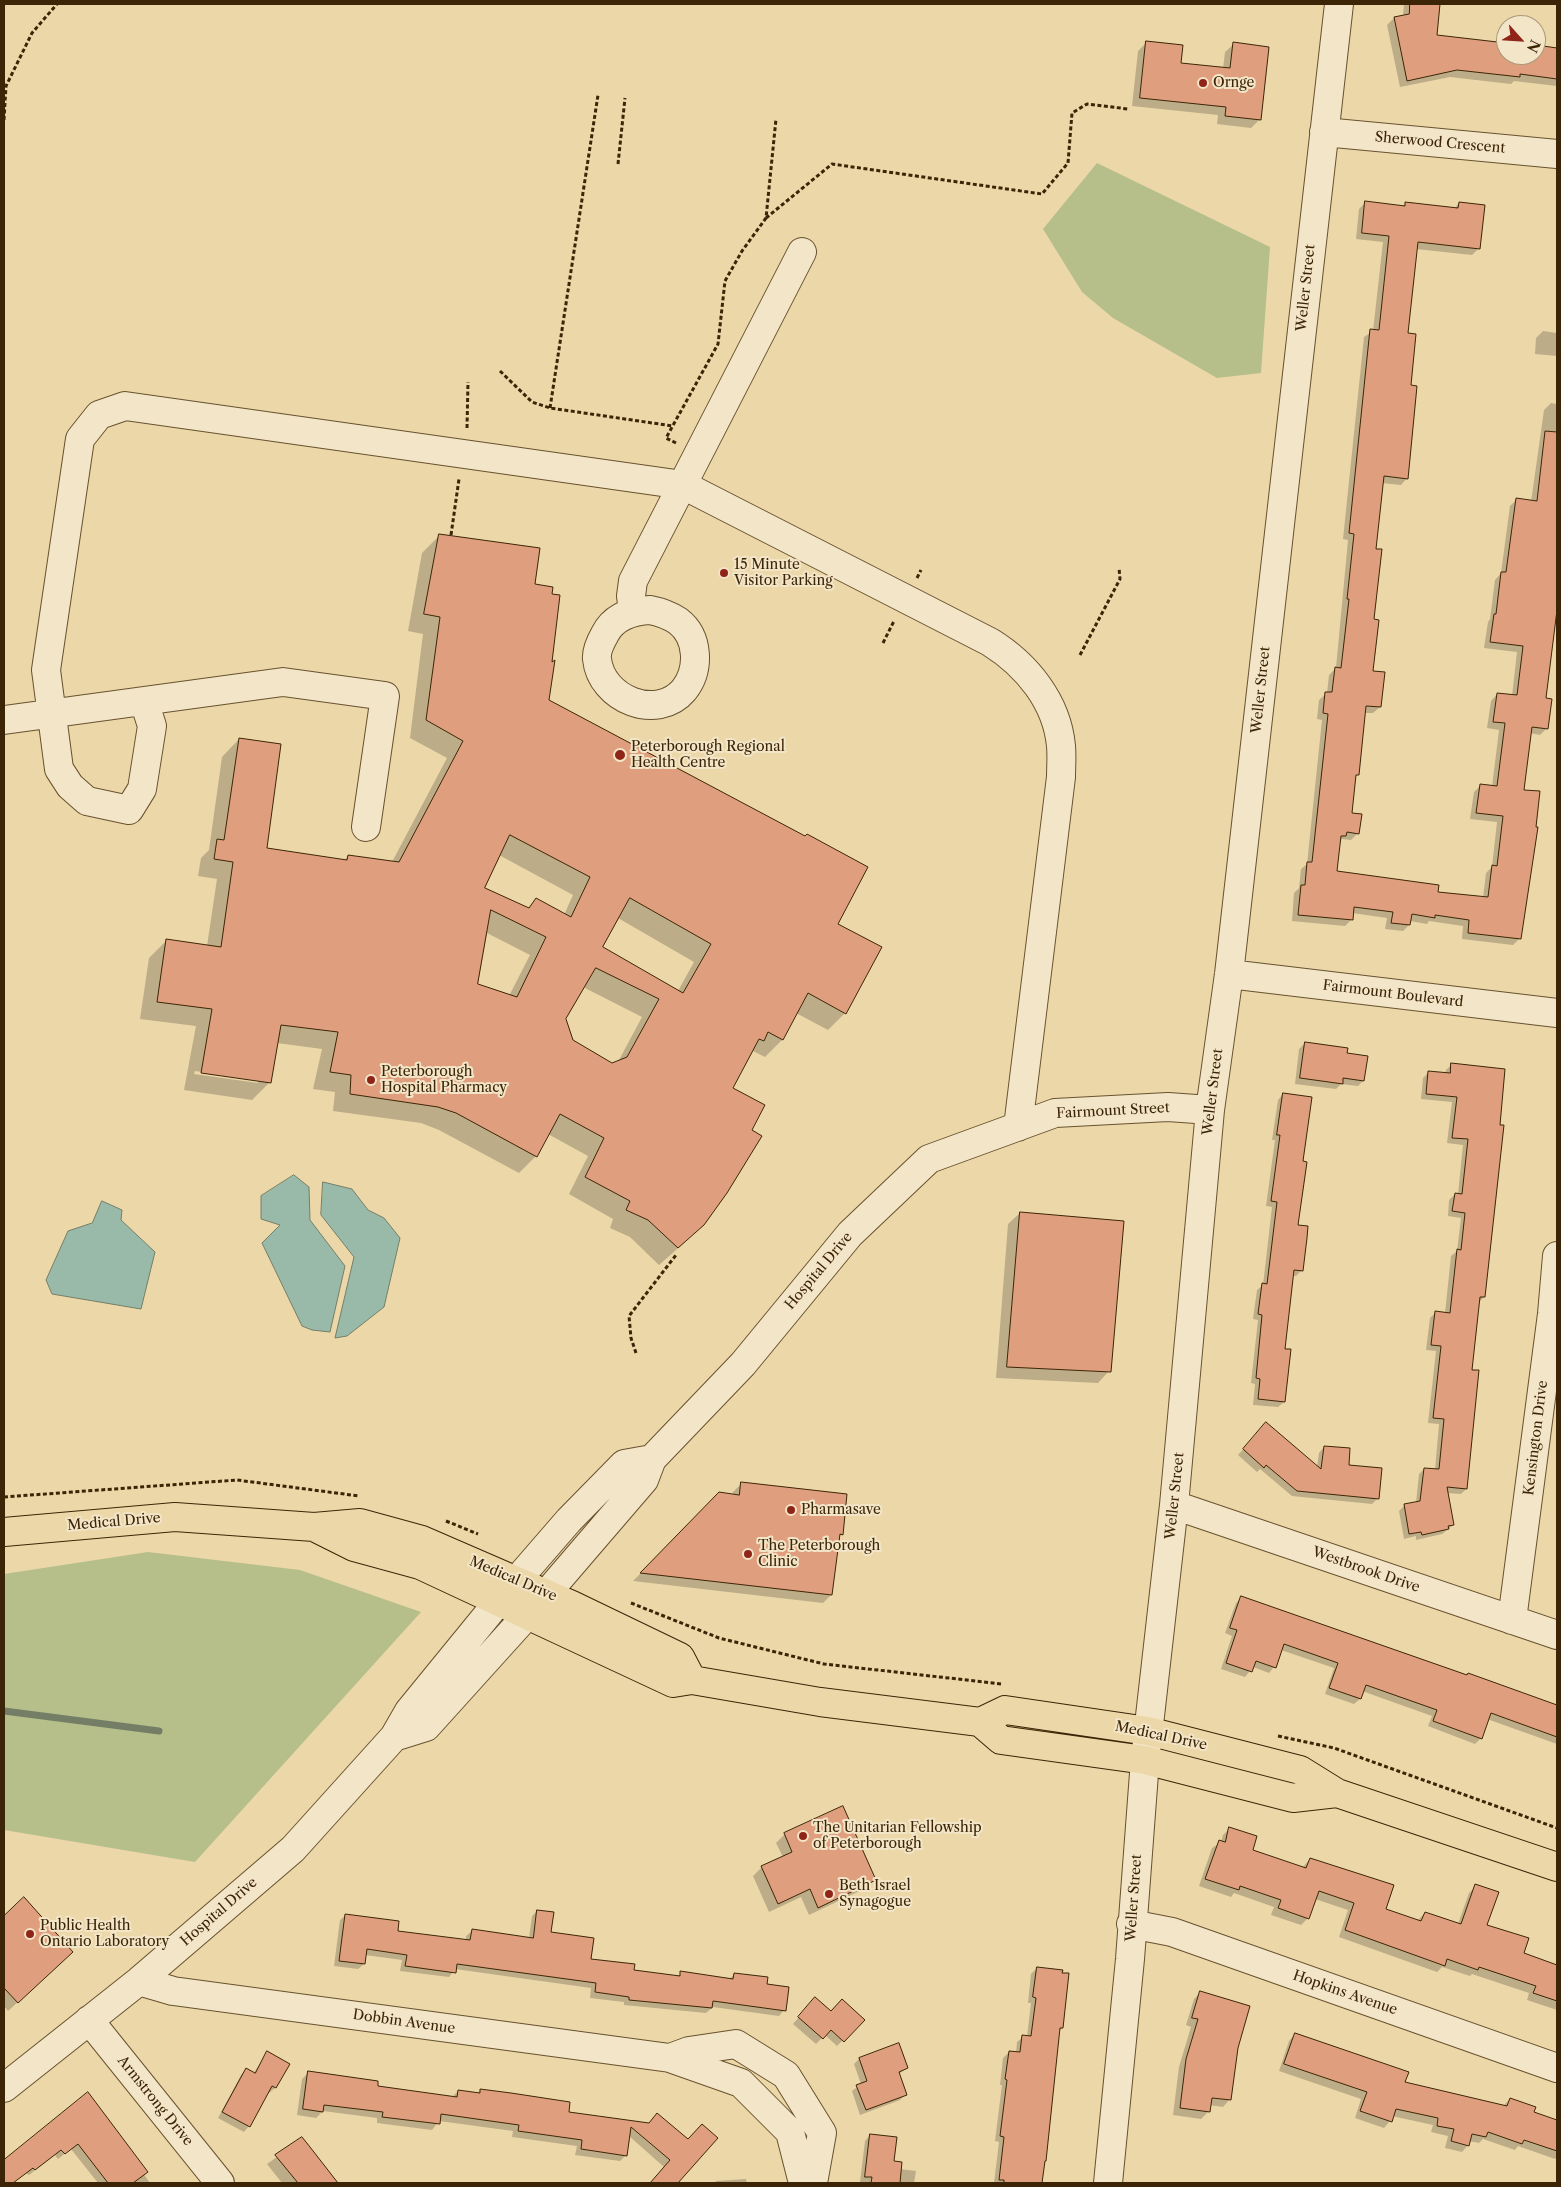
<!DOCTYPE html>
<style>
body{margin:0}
#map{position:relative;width:1561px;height:2187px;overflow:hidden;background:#ecd7a9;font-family:"Libre Caslon Text",serif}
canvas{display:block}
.frame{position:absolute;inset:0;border:5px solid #3c2506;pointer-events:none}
.north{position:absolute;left:1496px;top:15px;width:50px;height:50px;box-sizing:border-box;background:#f3e5c7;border:1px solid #aa987a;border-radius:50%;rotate:116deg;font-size:14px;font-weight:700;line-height:20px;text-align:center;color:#3c2506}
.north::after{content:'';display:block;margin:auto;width:18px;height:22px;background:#8f2418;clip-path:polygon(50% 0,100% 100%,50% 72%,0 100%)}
</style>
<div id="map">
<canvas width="1561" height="2187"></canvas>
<div class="frame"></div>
<div class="north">N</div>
</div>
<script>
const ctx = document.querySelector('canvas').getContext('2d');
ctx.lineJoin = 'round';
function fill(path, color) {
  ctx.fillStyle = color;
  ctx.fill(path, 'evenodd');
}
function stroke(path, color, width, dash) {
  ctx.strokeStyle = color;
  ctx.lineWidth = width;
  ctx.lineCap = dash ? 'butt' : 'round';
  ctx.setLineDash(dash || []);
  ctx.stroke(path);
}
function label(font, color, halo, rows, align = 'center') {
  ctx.font = font + ' "Libre Caslon Text",serif';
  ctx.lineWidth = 4;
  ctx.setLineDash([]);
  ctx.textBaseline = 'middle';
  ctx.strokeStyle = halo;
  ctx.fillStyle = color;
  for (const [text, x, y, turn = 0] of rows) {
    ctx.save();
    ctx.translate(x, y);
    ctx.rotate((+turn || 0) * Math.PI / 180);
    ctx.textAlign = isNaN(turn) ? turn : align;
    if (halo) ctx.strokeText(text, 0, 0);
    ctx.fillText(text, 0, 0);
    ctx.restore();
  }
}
fill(new Path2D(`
 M1097,163L1270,247L1261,373L1217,378L1113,318L1082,292L1043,229Z
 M148,1552L300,1570L421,1612L195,1862L4,1830V1574Z`), '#b6bf8a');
const water = new Path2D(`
 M294,1175L309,1187L310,1220L345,1266L330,1332L312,1330L302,1326L262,1243L280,1225L261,1219V1196Z
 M323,1182L352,1189L368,1210L384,1218L400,1238L384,1307L347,1336L335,1338L354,1257L321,1215Z
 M102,1201L122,1210L121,1220L155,1252L141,1309L52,1294L46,1280L68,1231L92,1223Z`);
fill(water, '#99baa8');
stroke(water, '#747e67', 1);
fill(new Path2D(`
 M1404,4H1439L1436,36L1506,43V55H1536V47L1557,49V86L1514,81L1511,84L1450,77L1400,87L1387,25L1394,18L1403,16Z
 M1147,42L1180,64L1223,69L1225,52L1234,44L1260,119L1251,128L1217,124L1218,115L1132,106L1138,51Z
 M1365,203L1402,207L1406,203L1454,209L1459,203L1479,248L1472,255L1416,249L1406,334L1410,386L1407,478L1401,485L1382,483L1375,550L1371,672L1380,707L1373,713H1364L1351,814L1358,833L1351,840L1342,839L1339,841L1336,872L1437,893L1483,898L1486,873L1492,867L1497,822L1470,819L1474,792L1480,786L1492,787L1499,730L1487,728L1491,701L1497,694L1512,696L1517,652L1484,648L1488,622L1490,619L1495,580L1501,573L1510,506L1516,500L1531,502L1544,410L1551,403L1556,404L1557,390V591L1544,699L1547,728L1540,735L1530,733L1523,791L1535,828H1537L1519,939L1513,945L1462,939L1463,926L1429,921L1427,924L1410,921L1409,925L1403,931L1385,929L1387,918L1352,913L1351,920L1345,926L1292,921L1294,893L1299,888L1301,869L1307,864L1322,720L1317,719L1319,700L1327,693L1329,675L1336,668L1348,540L1343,539L1361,366L1364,337L1373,331L1383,242L1356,239L1359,209Z
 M1543,331L1557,333V356L1535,354L1536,338Z
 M440,535L533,585L547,701L836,925L845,1013L828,1030L796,1013L782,1040L765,1057L753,1051L732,1088L685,1242L659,1265L630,1237L610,1228L613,1219L569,1194L588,1156L548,1134L536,1156L519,1173L439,1130L421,1123L333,1111L335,1092L313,1089L322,1049L277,1043L270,1082L252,1100L184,1090L196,1026L140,1019L149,958L166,941L207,946L217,879L198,876L201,858L209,850L222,757L239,739L265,849L344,861L348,856L392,862L447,758L410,738L423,634L408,631L422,553ZM499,855L573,895L564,915L536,900L527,909L483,888ZM618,918L694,962L678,991L601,947ZM487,933L530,955L509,996L477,985ZM583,987L642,1017L618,1062L612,1064L572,1041L564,1019ZM195,1071L258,1080V1083L194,1074Z
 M1305,1043L1346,1054L1363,1081L1358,1086L1341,1084L1336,1089L1295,1084L1299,1049Z
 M1451,1065L1504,1070L1484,1297L1478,1303L1471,1371L1466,1489L1461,1494L1447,1493L1453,1525L1447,1530L1442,1534L1416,1540V1536L1404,1539L1399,1511L1404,1506L1416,1503L1419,1474L1424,1469L1435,1470L1439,1424L1428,1423L1436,1351L1426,1350L1430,1318L1436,1312L1445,1313L1451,1256L1457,1251L1461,1218L1448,1216L1449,1200L1455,1194H1458L1463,1145L1447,1143L1452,1102L1421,1099L1423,1078L1429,1072L1445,1074L1446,1070Z
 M1283,1094L1301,1162L1296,1226L1302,1270L1296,1276L1292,1275L1284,1350V1402L1278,1407L1253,1405L1255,1384L1251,1383L1258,1320L1253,1319L1257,1290L1263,1285L1272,1207L1266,1206L1275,1140H1272L1278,1100Z
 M1020,1213L1109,1371L1098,1383L996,1378L1008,1224Z
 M1261,1430L1317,1467L1319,1453L1324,1447L1378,1498L1372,1504L1292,1496L1260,1469L1257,1472L1238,1455Z
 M742,1483L842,1534L838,1537L831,1595L823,1603L633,1581L719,1494L732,1495L733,1492Z
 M1242,1597L1557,1706V1744L1487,1719L1481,1738L1475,1744L1428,1726L1432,1716L1362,1691L1360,1699L1354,1704L1325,1694L1334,1668L1281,1650L1274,1667L1269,1673L1253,1667L1245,1677L1221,1669L1232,1636L1225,1633L1236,1603Z
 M1230,1828L1251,1851L1302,1868L1310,1859L1384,1910L1417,1921L1425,1913L1458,1924L1469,1893L1476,1886L1486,1926L1522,1954L1557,1966V2010L1527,2000L1529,1993L1472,1974L1470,1976L1442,1967L1437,1972L1339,1937L1348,1910L1315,1899L1308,1918L1301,1925L1271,1915L1274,1907L1234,1893L1231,1897L1199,1886L1212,1848L1221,1842L1223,1835Z
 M785,1834L874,1880L866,1888L809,1915L801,1897L769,1912L753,1876L762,1867L783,1857L776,1843Z
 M24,1899L63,1961L8,2011L4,2006V1917Z
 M537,1911L550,1933L590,1960L633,1971L677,1977L681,1973L729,1979L735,1974L766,1985L784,2010L779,2016L713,2007L706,2013L624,2005V2002L590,1998L591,1988L455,1969L449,1977L400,1971L402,1960L365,1955L364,1964L358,1969L334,1966L340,1920L346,1915L397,1932L466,1941V1936L472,1931L529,1938L532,1916Z
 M1037,1968L1062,2028L1059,2031L1051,2114L1041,2183H994L999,2142L995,2141L1002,2085H1000L1003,2058L1009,2052L1016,2053L1017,2042L1023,2037H1027L1031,2003H1028L1031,1974Z
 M1201,1992L1236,2047L1230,2099L1223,2107L1209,2105L1208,2112L1201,2119L1173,2115L1179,2067L1191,2027L1186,2025L1194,1999Z
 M810,2004L831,2012L863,2020L837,2046L825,2035L816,2044L793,2024Z
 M1295,2034L1404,2083L1503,2106L1510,2099L1532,2113L1557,2121V2157L1555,2159L1518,2146L1515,2150L1483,2139L1479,2143L1469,2141L1468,2145L1462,2152L1445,2148L1448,2136L1431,2132L1433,2125L1392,2116L1390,2121L1384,2128L1355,2118L1361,2099L1279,2071L1289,2041Z
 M267,2053L288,2064L275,2088L269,2093L268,2092L249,2126L244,2132L218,2118L241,2075L246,2070L253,2074Z
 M859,2059L907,2068L899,2074L906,2094L900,2100L860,2115L852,2091L861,2084L854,2064Z
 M308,2073L376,2087L452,2097L458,2091L477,2094L480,2090L567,2113L648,2124L688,2141L716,2138L676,2183H650L664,2167L629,2136L626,2155L620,2161L575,2155L577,2146L512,2137L513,2131L439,2121L432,2130L377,2123V2118L323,2111L316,2118L297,2115L302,2079Z
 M87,2094L150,2183H98L71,2149L58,2159L55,2155L29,2175L26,2173L13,2183H4V2161Z
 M870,2135L900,2169L916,2171L914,2183L860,2182L865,2141Z
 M302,2139L337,2183H282L267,2164Z
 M746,2179L747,2183H714L716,2181Z`), '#0003');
stroke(new Path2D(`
 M4,1711L159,1731`), '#747e67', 7);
const building = new Path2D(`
 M1410,4H1440L1437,35L1506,43V55H1536V45L1557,48V79L1520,74V77L1457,70L1407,81L1394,17L1409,14Z
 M1146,41L1183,45L1181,63L1230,68L1233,42L1269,47L1261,120L1225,116L1226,107L1140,98Z
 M1365,201L1405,206V202L1458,208L1459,202L1485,205L1480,249L1418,242L1408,333L1416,334L1411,385L1417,386L1408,479L1384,476L1376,549H1382L1374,619L1379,620L1373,671L1385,672L1381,707L1366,706L1359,775H1356L1352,813L1362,814L1359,834L1347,832L1346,836H1341L1337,871L1439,885L1438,892L1488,897L1492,865L1497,866L1503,816L1476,813L1480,784L1497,786L1505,723L1493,722L1497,693L1517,695L1523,646L1490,642L1494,614H1496L1501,572H1506L1516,498L1537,501L1545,431L1557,432V610L1546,698L1552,699L1548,729L1532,727L1524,790L1540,791L1536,827H1538L1521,939L1468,933L1469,920L1435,915V918L1412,914L1410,925L1391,923L1393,912L1354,907L1353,920L1298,915L1301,885H1305L1307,862H1312L1328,714L1323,713L1325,692H1332L1335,667L1341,668L1349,599H1347L1354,534L1349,533L1367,358L1370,329L1379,330L1389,236L1362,233Z
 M439,534L540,548L535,584L553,587L552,594L560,595L552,662L555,660L549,700L805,836L807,834L868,867L838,924L882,947L846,1014L808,993L783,1040L768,1032L764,1041L759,1039L733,1088L765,1105L752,1130L762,1136L727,1193L704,1225L678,1248L648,1220L626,1210L630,1201L585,1177L604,1138L560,1114L537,1157L456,1113L438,1107L350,1094L351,1075L330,1072L338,1032L281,1025L271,1083L201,1073L212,1009L157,1002L166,939L221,947L233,862L214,859L217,839L224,840L239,738L281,744L267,848L347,860L348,855L399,862L463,741L426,720L440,617L424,614ZM510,835L590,877L571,917L536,898L529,908L485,888ZM630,898L711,944L683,993L603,947ZM491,910L546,937L517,997L478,984ZM596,968L659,999L627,1057L612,1063L573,1040L566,1019Z
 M1305,1042L1348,1048L1347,1053L1368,1056L1364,1081L1343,1078V1084L1300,1078Z
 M1451,1063L1505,1069L1500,1125H1504L1485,1297H1480L1472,1370H1479L1467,1489L1447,1487L1454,1525L1448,1526L1449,1529L1422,1535L1421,1532L1409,1534L1404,1504L1420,1501L1424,1468L1439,1469L1444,1419L1433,1418L1441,1346L1431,1345L1435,1311L1450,1313L1457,1249L1461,1250L1465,1213L1452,1211L1455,1193L1462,1194L1468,1139L1452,1138L1457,1097L1426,1094L1428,1071L1450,1073Z
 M1283,1093L1312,1097L1303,1161L1307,1162L1298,1225L1308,1226L1307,1238L1303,1271L1294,1270L1285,1349H1291L1285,1402L1258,1399L1260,1379L1256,1378L1262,1315L1258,1314L1262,1283L1267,1284L1277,1202L1271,1201L1280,1135H1277Z
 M1020,1212L1124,1221L1111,1372L1007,1367Z
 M1266,1422L1321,1469L1324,1446L1350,1448L1349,1465L1382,1468L1379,1499L1297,1491L1266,1465L1264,1468L1243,1449Z
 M741,1482L847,1494L843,1535L840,1534L832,1595L640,1573L719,1492L739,1495Z
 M1241,1596L1467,1675L1468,1673L1557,1705V1737L1491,1713L1482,1739L1433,1721L1437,1710L1366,1685L1361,1699L1329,1688L1338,1663L1284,1644L1276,1668L1256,1661L1252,1672L1226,1663L1237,1630L1230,1628Z
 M843,1806L876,1880L818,1908L810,1889L778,1904L761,1866L792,1852L784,1833Z
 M1229,1827L1257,1836L1253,1850L1306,1868L1310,1858L1394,1885L1386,1909L1421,1921L1425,1912L1461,1924L1475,1884L1499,1892L1487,1925L1529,1938L1524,1953L1557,1965V2001L1533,1993L1536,1986L1479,1967L1478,1970L1447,1959L1445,1966L1345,1930L1354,1903L1319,1891L1309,1919L1278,1908L1281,1900L1240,1886L1239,1890L1205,1879L1219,1840L1225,1842Z
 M24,1897L73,1952L18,2003L4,1988V1916Z
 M537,1910L554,1912L551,1932L594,1938L591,1959L635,1964L634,1970L680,1976V1971L733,1979L734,1973L768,1977L767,1984L789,1987L786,2011L713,2001L712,2008L629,2000V1997L595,1992L596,1983L457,1964L456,1973L405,1966L407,1955L367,1949L365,1964L339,1961L345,1914L399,1921L398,1931L470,1940L472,1929L533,1938Z
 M1037,1967L1063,1970L1062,1973H1069L1063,2028H1060L1046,2161H1045L1042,2183H1004V2180H999L1004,2137L1000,2136L1007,2080L1005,2079L1009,2051L1020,2052L1022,2035L1031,2036L1036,1998L1033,1997Z
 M1200,1991L1250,2006L1238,2048L1231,2100L1212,2098L1210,2112L1180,2108L1186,2059L1198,2019L1192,2018Z
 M815,1997L831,2011L842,1999L865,2020L844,2042L831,2030L823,2039L798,2017Z
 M1295,2033L1409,2072L1405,2082L1507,2106L1510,2098L1536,2107L1534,2112L1557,2120V2151L1524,2140L1522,2144L1488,2132L1486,2137L1472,2134L1469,2146L1451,2141L1454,2129L1437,2126L1438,2118L1396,2109L1392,2122L1360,2111L1367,2092L1284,2064Z
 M899,2043L908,2068L899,2072L907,2095L866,2110L856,2085L867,2081L859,2058Z
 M267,2051L290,2064L276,2088L272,2086L250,2127L222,2112L246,2068L255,2073Z
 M308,2071L378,2081V2086L457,2097L458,2090L480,2093V2089L511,2093L570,2102L569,2112L649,2123L657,2113L688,2139L702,2124L718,2138L678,2183H650L670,2160L631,2127L627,2156L581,2149L582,2140L518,2131L519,2125L441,2114L440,2124L382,2117L383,2112L324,2105L323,2112L303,2109Z
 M88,2092L148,2172L133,2183H108L78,2144L65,2154L61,2150L35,2170L33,2168L13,2183H4V2160Z
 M870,2134L897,2137L894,2161L902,2162L900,2183H871L872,2177H865Z
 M302,2137L310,2147L338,2183H298L275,2155Z`);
fill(building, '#df9f7e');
stroke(building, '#3c2506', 1);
const minor = new Path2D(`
 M1324,132L1557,154
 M650,610C660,612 669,615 678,621C699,637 700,670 684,690C657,722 601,699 597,659C596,651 601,641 605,634C614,616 632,611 650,610Z
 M633,611L631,596L633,581L802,252
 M144,701L152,726L142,789L129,810L87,801L70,786L59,769L46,670L80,439L99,415L125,406L683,485L990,642C1027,665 1057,702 1061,746C1062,756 1061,767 1061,777L1018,1127
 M4,720L283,682L385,696L366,827
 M1229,974L1557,1013
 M1174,1505L1557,1635
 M1512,1620L1552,1314L1557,1256
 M394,1737L426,1727L547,1593L644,1480L652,1459L743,1364L850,1234L929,1159L1055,1113L1168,1107L1210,1110
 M1131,1924L1172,1932L1557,2068
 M139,1981L173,1991L670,2058L741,2083L790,2132L803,2183
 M89,2020L220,2183
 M670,2058L689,2051L736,2044L786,2075L822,2133L813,2183
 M4,2088L139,1981L293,1849L394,1737L409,1711L498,1602L569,1520L624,1464L652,1459
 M1108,2183L1130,1959L1145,1760L1174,1505L1210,1110L1229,974L1339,4`);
const major = new Path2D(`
 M314,1527L354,1547L420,1565L673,1683L692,1680L820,1702L980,1722L1005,1710L1148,1731L1300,1770L1337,1793L1557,1867
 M4,1532L175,1517L314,1527L360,1523L422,1540L572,1605L680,1657L692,1680
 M980,1722L1001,1740L1145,1760L1293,1798L1337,1793`);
stroke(minor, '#68522f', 30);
stroke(major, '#3c2506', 30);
stroke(new Path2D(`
 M4,120L6,86L32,33L57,4
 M618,164L625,98
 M766,218L832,164L1042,194L1068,163L1072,113L1087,104L1128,109
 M500,371L532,402L550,408L673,426
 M550,408L598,95
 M467,428L468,382
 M676,443L666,438L718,344L725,281L742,251L766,218L776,119
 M451,535L459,479
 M917,578L921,570
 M883,643L894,621
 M1080,655L1120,579L1119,568
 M636,1353L631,1338L629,1316L676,1255
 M4,1497L237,1480L359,1496
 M446,1521L478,1534
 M631,1603L719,1638L824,1664L1002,1684
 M1278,1736L1334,1748L1557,1828`), '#3c2506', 3, [4, 2.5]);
stroke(minor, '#f3e5c7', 28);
stroke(major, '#ecd7a9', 28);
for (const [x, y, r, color] of [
 [1203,83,5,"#8f2418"],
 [724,573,5,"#8f2418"],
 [620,755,6,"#8f2418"],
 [371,1080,5,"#8f2418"],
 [791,1510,5,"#8f2418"],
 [748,1554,5,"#8f2418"],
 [803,1836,5,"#8f2418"],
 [829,1894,5,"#8f2418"],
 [30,1934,5,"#8f2418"]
]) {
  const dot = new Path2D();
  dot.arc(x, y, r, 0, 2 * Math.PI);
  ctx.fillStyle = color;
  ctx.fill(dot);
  stroke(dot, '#f3e5c7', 2);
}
label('14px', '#3c2506', '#f3e5c7', [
 ["Ornge",1213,83],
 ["15 Minute",734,565],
 ["Visitor Parking",734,581],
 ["Peterborough Regional",631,747],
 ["Health Centre",631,763],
 ["Peterborough",381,1072],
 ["Hospital Pharmacy",381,1088],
 ["Pharmasave",801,1510],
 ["The Peterborough",758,1546],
 ["Clinic",758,1562],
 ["The Unitarian Fellowship",813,1828],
 ["of Peterborough",813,1844],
 ["Beth Israel",839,1886],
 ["Synagogue",839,1902],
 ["Public Health",40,1926],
 ["Ontario Laboratory",40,1942]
], 'left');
label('14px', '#3c2506', '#f3e5c7', [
 ["Sherwood Crescent",1440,143,5],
 ["Weller Street",1306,288,-84],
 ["Weller Street",1261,690,-84],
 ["Fairmount Boulevard",1393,994,7],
 ["Weller Street",1213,1092,-83],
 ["Fairmount Street",1113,1111,-3],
 ["Hospital Drive",819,1271,-50],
 ["Kensington Drive",1536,1438,-83],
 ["Weller Street",1175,1496,-84],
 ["Medical Drive",114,1522,-5],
 ["Westbrook Drive",1366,1570,19],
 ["Medical Drive",513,1579,23],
 ["Medical Drive",1161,1736,12],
 ["Weller Street",1134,1898,-86],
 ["Hospital Drive",219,1912,-41],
 ["Hopkins Avenue",1345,1993,19],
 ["Dobbin Avenue",404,2022,8],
 ["Armstrong Drive",155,2101,51]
]);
</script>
